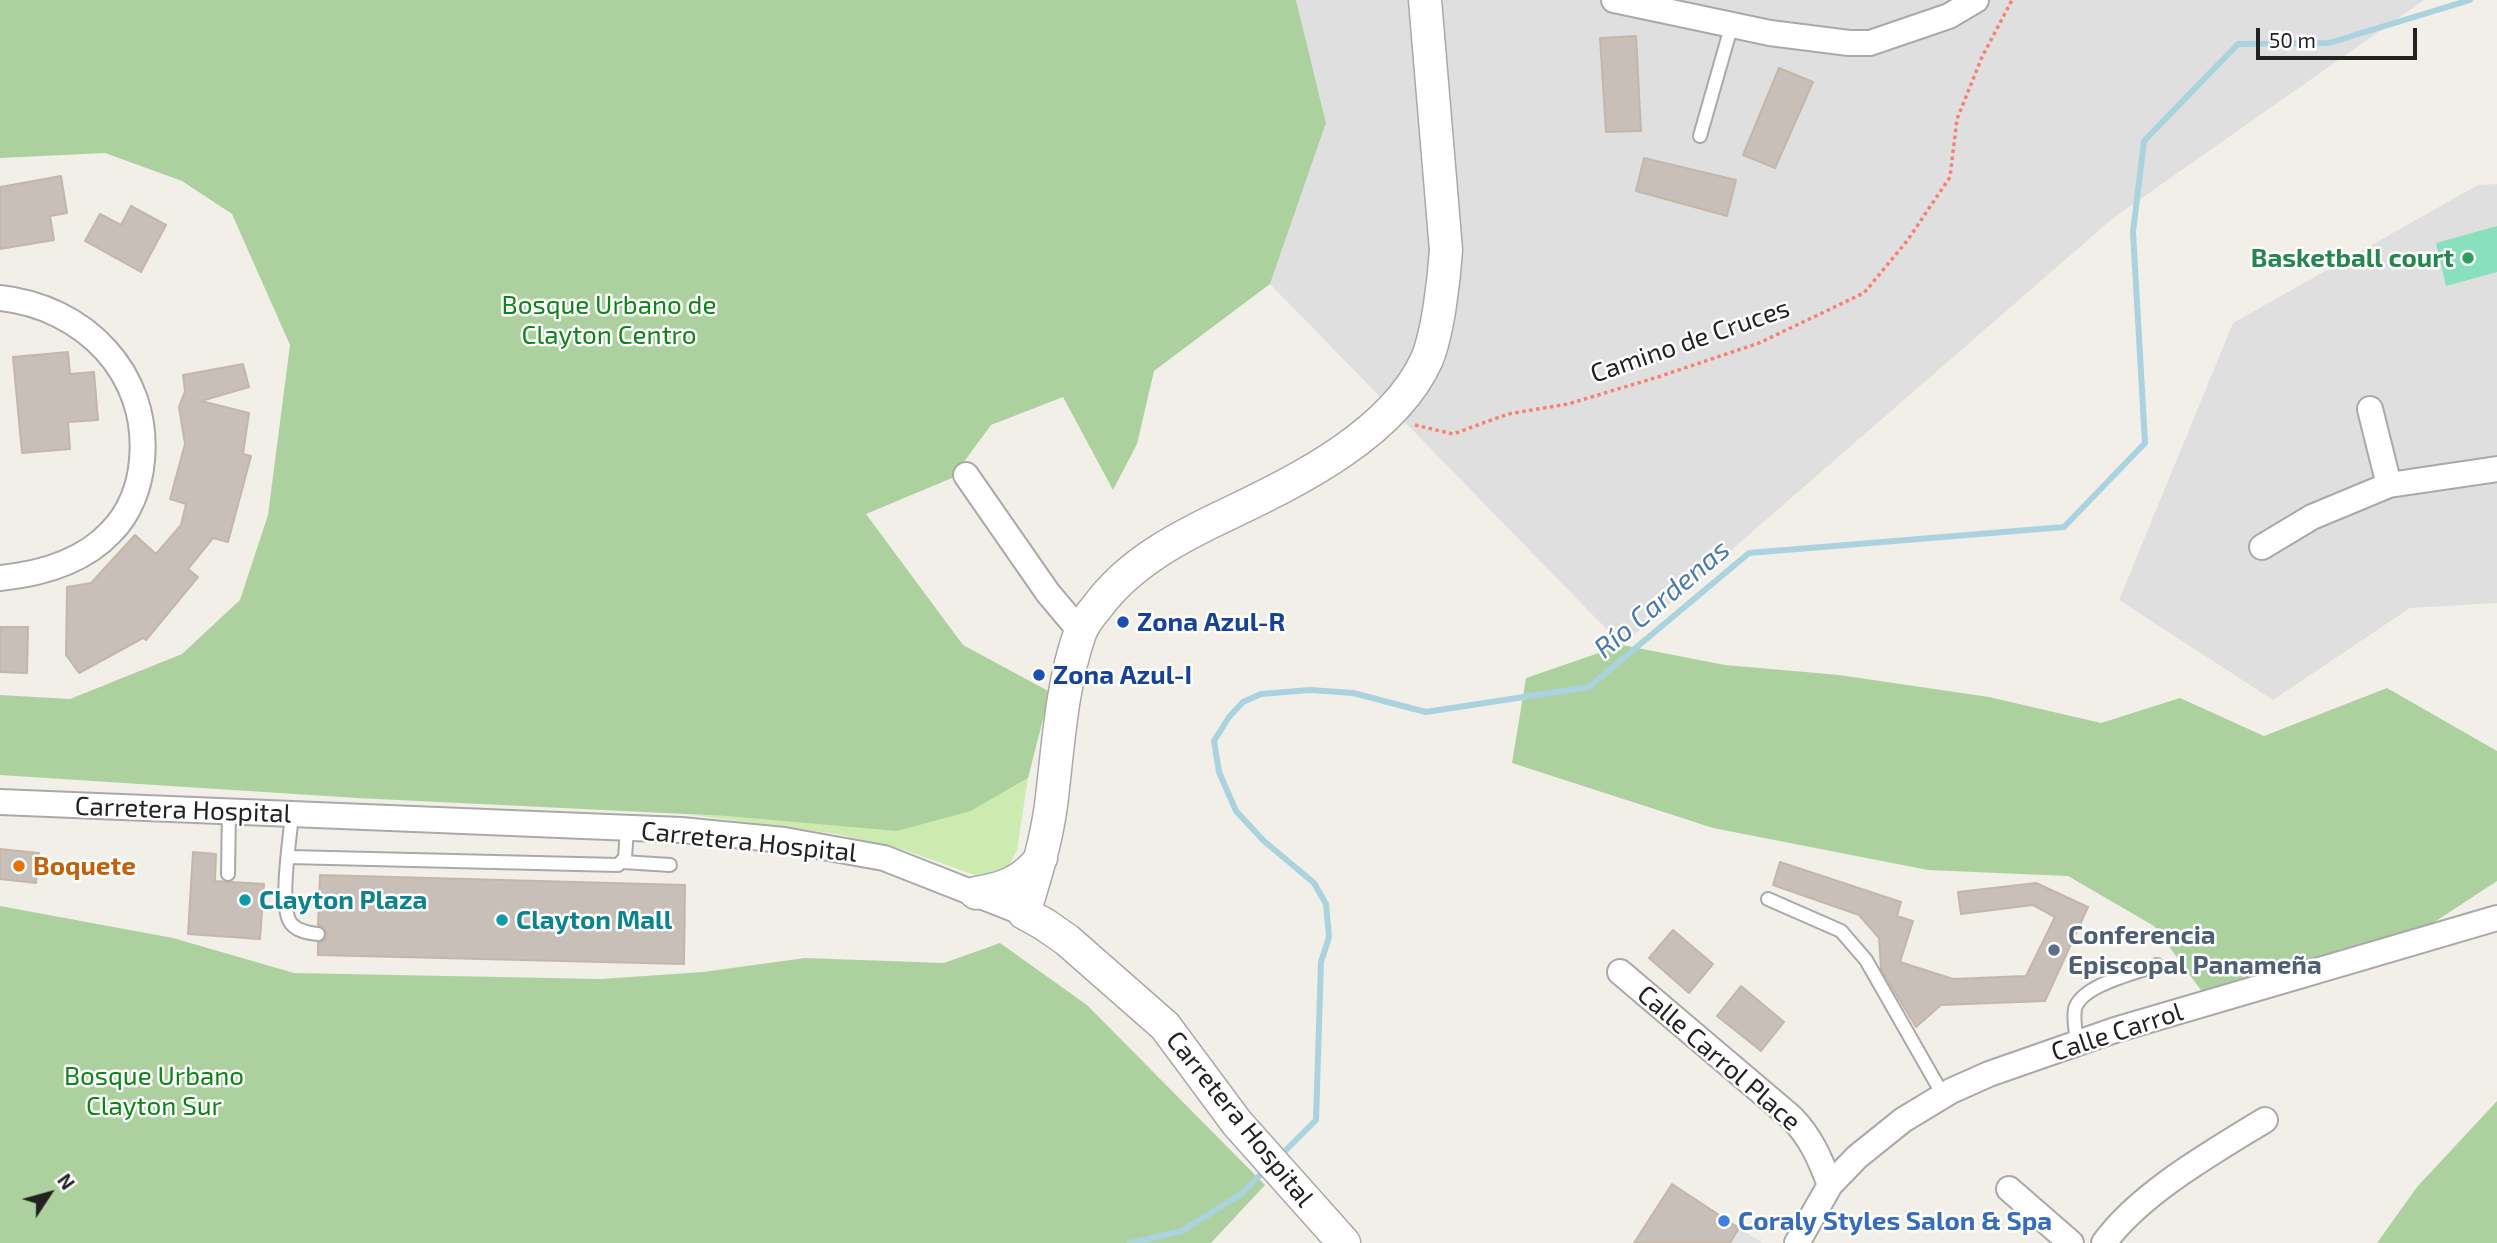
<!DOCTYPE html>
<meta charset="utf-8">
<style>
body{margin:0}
#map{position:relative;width:2497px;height:1243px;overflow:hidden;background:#f2efe9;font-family:"Exo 2",sans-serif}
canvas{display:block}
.north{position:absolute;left:14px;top:1159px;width:70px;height:70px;-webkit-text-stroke:5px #fff;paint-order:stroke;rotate:54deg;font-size:19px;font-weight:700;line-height:28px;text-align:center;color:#222}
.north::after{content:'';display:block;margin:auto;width:24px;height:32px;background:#222;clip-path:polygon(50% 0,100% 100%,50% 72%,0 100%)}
.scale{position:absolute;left:2256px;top:28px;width:161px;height:32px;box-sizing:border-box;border:4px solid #222;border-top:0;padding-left:9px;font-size:21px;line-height:24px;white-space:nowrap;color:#222;-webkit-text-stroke:5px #fff;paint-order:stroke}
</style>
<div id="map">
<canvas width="2497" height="1243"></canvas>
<div class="north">N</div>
<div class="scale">50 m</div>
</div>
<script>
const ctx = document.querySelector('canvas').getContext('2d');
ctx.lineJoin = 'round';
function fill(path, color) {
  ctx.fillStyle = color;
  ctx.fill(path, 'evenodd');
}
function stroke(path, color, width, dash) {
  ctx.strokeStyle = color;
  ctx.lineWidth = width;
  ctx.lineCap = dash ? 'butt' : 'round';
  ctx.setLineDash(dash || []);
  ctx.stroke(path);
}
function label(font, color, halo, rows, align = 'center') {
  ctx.font = font + ' "Exo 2",sans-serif';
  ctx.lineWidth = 5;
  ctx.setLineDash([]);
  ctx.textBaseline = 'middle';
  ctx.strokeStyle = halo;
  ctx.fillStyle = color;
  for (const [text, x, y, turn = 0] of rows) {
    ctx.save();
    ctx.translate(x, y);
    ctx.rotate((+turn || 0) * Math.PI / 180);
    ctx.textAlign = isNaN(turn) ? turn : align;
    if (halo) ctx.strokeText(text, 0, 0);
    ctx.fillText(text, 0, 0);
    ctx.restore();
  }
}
fill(new Path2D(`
 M1296,0H2424L2112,219L1622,645L1270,284L1326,123Z
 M2497,184V603L2410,608L2273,700L2119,600L2233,323L2478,185Z`), '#e0dfdf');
fill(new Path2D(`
 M1028,778L1017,850L1005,873L985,879L905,850L837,834L693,815L727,816L971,811Z`), '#cdebb0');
fill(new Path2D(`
 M0,0H1296L1326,123L1270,284L1154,371L1137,444L1113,490L1063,397L991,425L952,478L866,514L963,645L1050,692L1028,778L971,811L897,831L727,816L357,798L0,775V695L70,699L182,654L240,600L268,515L290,345L232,214L182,181L105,153L0,158Z
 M1622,645L1725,665L1839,675L1989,697L2101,723L2180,698L2264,736L2387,688L2497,751V881L2375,961L2203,993L2154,926L2068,876L1928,870L1713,828L1512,763L1526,678Z
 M0,906L173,938L294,973L601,979L703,972L805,958L944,963L1000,943L1087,1005L1265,1185L1211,1243H0Z
 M2497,1101V1243H2377L2417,1187Z`), '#add19e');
fill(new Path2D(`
 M2497,226V272L2446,286L2436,243Z`), '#88e0be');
fill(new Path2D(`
 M1739,1228L1763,1243H1730Z`), '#e2e2e2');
stroke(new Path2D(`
 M1280,1156L1316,1120L1321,962L1329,937L1326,904L1314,883L1264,841L1236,811L1219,772L1214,741L1229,717L1243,702L1261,694L1310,690L1353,693L1426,712L1589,687L1749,553L2064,527L2145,443L2133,232L2144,141L2238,44L2329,43L2470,0
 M1130,1243L1182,1231L1241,1194L1267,1168`), '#aad3df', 6);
const building = new Path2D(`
 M1636,36L1641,131L1606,132L1600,38Z
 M1779,68L1813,82L1775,168L1743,155Z
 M1644,158L1736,180L1727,216L1636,191Z
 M61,176L67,213L50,216L54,240L0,249V187Z
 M131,206L166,225L141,272L85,241L100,214L121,225Z
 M68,352L70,374L94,372L98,420L68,422L70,449L22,453L13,357Z
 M243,364L249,387L201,401L249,413L243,454L251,456L228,542L213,538L188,569L198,577L146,640L143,638L79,673L66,655L67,587L91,583L135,535L156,554L181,525L186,504L170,499L185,444L179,407L185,391L183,375Z
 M0,627H28L27,673L0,672Z
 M0,849L39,853L36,883L0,879Z
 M193,852L216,854L215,881L264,884L260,939L188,934Z
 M1780,862L1901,902L1897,916L1913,921L1900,962L1953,979L2026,976L2055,917L2033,905L1961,914L1958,892L2036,883L2088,907L2045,1001L1941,1005L1916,1027L1881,969L1879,938L1859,915L1773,885Z
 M320,875L685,885L684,964L318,955V943L325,940L327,934L324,927L318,925Z
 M1673,930L1713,964L1689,993L1649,958Z
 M1741,986L1784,1022L1761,1051L1717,1016Z
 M1672,1184L1739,1228L1730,1243H1634Z`);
fill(building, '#c7bfb8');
stroke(building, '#c4b6ab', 2);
const service = new Path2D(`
 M1700,136L1732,24
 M292,814C290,838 280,900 289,920C294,931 308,933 318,934
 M289,857L618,865L625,858L627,828
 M623,862L670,865
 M228,874L229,811
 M1768,899L1841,931L1866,960L1943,1095
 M2077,1043C2076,1033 2073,1019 2075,1009C2081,985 2136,973 2157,965`);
const minor = new Path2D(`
 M1614,0L1770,33L1849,43H1870L1949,16L1976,0
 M0,298C84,307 150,373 142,460C140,486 130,513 111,532C83,562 40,574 0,578
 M2370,409L2389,485
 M966,475L1048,593L1080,631
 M2262,547L2312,517L2389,485L2497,469
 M0,802L681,830L784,840L884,858L1024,913
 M1620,972L1791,1117C1811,1137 1820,1159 1830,1185
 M2009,1189L2071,1243
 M1797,1243L1830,1185L1857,1157L1903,1120L1951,1091L1989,1074L2115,1030L2497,918
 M2104,1243C2140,1193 2213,1152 2265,1120`);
const tertiary = new Path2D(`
 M976,893C1004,889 1024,881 1041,858
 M1344,1243L1237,1123L1165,1026L1067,940L1044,924L1024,913C1035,877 1046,843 1051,805C1058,750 1061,686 1080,633C1083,624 1091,614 1097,607C1130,562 1181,536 1230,513C1299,480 1394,433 1427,359C1438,332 1444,280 1446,250L1425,0`);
stroke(service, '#a9a9a9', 16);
stroke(minor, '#a9a9a9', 28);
stroke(tertiary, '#a9a9a9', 35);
stroke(new Path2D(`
 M1415,425L1453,434L1508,414L1568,404L1658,377L1759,343L1864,293L1907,241L1950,177L1957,119L1982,57L2012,0`), '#fa8072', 3.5, [3.5, 3.5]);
stroke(service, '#fff', 12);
stroke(minor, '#fff', 24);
stroke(tertiary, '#fff', 32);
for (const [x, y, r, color] of [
 [2468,258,7,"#2e9e5b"],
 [1123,622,7,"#1a4fb4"],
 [1039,675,7,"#1a4fb4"],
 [19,866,7,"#e8710a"],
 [245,900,7,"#0f9aa8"],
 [502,920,7,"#0f9aa8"],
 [2054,950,7,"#5c6f8a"],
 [1724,1221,7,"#3f7fe0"]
]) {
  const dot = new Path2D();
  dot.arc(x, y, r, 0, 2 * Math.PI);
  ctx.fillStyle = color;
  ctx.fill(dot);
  stroke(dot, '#fff', 2.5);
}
label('bold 26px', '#27864d', '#fff', [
 ["Basketball court",2454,258]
], 'right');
label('26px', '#0c8416', '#fff', [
 ["Bosque Urbano de",609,305],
 ["Clayton Centro",609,335],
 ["Bosque Urbano",154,1076],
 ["Clayton Sur",154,1106]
]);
label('26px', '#222', '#fff', [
 ["Camino de Cruces",1690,341,-19],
 ["Carretera Hospital",183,810,2],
 ["Carretera Hospital",749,842,6],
 ["Calle Carrol",2117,1032,-18],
 ["Calle Carrol Place",1719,1058,41],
 ["Carretera Hospital",1240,1119,51]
]);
label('bold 26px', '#164399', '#fff', [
 ["Zona Azul-R",1137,622],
 ["Zona Azul-I",1053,675]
], 'left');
label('bold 26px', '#c56008', '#fff', [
 ["Boquete",33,866]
], 'left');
label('bold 26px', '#0d838f', '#fff', [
 ["Clayton Plaza",259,900],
 ["Clayton Mall",516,920]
], 'left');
label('bold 26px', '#4e5e75', '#fff', [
 ["Conferencia",2068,935],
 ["Episcopal Panameña",2068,965]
], 'left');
label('bold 26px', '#366cbe', '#fff', [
 ["Coraly Styles Salon & Spa",1738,1221]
], 'left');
label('italic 28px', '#4a7aab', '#fff', [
 ["Río Cardenas",1662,599,-40]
]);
</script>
